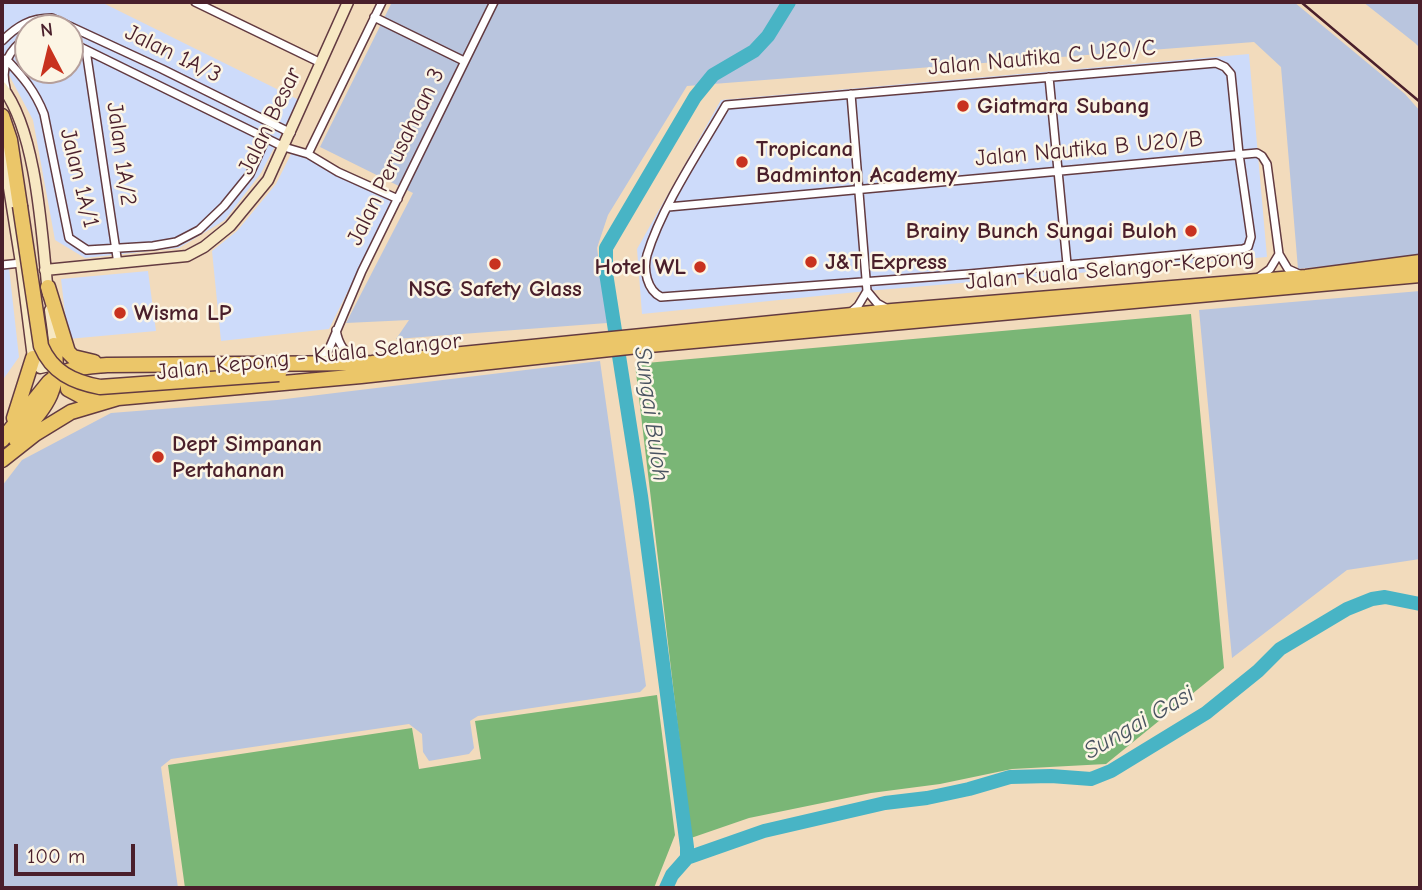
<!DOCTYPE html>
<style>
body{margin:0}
#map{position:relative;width:1422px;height:890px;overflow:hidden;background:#f2dbbc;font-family:"Comic Neue",sans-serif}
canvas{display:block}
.frame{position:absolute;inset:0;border:4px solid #4a1f2b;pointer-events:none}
.north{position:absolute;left:14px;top:14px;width:70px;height:70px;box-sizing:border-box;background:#fcf5e5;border:2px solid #b59f9b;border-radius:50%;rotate:353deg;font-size:19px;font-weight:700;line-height:28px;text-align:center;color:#4a1f2b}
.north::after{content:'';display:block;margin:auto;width:24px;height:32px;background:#c8321e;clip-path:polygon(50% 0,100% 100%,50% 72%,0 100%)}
.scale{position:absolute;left:14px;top:844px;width:121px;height:32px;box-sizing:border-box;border:4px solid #4a1f2b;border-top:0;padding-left:9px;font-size:21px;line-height:24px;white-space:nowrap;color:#4a1f2b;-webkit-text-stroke:5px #fcf5e5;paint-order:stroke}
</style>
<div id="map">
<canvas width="1422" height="890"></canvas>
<div class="frame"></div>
<div class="north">N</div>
<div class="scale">100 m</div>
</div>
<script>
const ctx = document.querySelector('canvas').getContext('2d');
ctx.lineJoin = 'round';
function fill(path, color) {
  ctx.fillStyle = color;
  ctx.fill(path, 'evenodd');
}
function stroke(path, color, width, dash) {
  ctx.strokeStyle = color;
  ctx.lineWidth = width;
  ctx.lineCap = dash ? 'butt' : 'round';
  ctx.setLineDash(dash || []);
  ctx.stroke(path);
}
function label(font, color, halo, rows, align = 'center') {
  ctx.font = font + ' "Comic Neue",sans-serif';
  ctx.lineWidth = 5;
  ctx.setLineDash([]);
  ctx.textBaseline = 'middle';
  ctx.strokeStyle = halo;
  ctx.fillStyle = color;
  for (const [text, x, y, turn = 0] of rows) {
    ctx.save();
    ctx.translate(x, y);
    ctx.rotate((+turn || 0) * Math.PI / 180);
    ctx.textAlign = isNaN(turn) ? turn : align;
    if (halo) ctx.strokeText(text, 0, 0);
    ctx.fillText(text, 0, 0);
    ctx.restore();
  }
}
fill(new Path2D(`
 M2,2H101L299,100L261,173L225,220L179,248L85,258L55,240L33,120L2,62ZM28,28H70V70H28Z
 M1249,54L1267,257L867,291L642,314L637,249L721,100Z
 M292,152L308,157L393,201L329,329L221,341L212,251L237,231L276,184Z
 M2,268H9L19,357L2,381Z
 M148,271L156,331L68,339L61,279Z`), '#cddbfa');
fill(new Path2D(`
 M392,2H1294L1405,94L1420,111V256L1298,269L1281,67L1254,42L687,86L608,215L597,248L607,323L396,339L409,320L346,323L413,193L320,147Z
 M1363,2H1420V48L1415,43Z
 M1420,291V559L1347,570L1232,658L1199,310Z
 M600,361L646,686L640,692L478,716L470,721L474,748L469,754L429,761L423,752L422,734L409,724L171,759L161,767L178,888H2V486L22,460L111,413L277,400Z`), '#b9c5de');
fill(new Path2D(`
 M1191,314L1224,668L1106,764L1012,769L940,784L871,793L749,818L691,838L635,364Z
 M657,695L675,835L654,888H185L168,765L412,728L419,769L481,759L475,721Z`), '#7ab676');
stroke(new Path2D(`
 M687,858L764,831L885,803L927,798L969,789L1010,777L1051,776L1091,779L1111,771L1206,713L1258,671L1280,649L1347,609L1372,599L1385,597L1420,604
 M666,888L672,875L687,858V847L641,496L606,273V248L695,97L713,75L754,51L768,36L789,2`), '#48b4c5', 14);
const street = new Path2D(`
 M195,2L321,63
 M374,17L464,61
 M2,41C17,26 30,18 52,18L162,69L291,133
 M70,42L284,147L308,154L338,172L398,199
 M86,50L118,264
 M6,59C23,77 35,91 44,114L69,238L87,250L153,246L176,242L199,230L224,206L250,174L266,138
 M1216,63L1225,67L1231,74L1239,154L1251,237L1248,247L1243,249L969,274L661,297C647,290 643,270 647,255C662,206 700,150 726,105Z
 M1049,77L1067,264
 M6,88C0,65 9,50 28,36
 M851,94L867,291L877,303L886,308
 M308,154L382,2
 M668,207L1257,153L1262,156L1267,164L1279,254L1288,269L1299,274
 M2,265L21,263
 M1259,277L1270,269L1279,254
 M850,313L858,306L867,291
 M336,330C339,346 344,353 360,358
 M317,361L329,349L362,271L494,2`);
const secondary = new Path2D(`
 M2,87C37,131 42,237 48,294
 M2,144L21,263L33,358L40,368L49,366C58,349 52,328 50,310
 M45,270L187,256L204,247L230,226L268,180L348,2`);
const highway = new Path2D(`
 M2,116L10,140L20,206
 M48,287L68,352L73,357L94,362
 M74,369L67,377L68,389L81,396L103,398
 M14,418L33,358
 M2,440L49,382C66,367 85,367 107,365L372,363L892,311L1306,277L1420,262
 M16,440C45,407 62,392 54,345
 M2,460L35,434L71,412L118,398L361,376L638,346L1420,275`);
stroke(street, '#633b41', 10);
stroke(secondary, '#633b41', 13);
stroke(highway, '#633b41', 17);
stroke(street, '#fff', 7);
stroke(secondary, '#f7e8c3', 10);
stroke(highway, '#ebc669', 14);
stroke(new Path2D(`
 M1301,2L1420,102`), '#4a1f2b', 2.5);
const highwayBridge = new Path2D(`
 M20,206L41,346C52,372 73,382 100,387L279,374`);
stroke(highwayBridge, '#633b41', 17, []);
stroke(highwayBridge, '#ebc669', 14);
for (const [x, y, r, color] of [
 [963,106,7,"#c8321e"],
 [742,162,7,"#c8321e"],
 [1191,231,7,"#c8321e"],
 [811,262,7,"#c8321e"],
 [495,264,7,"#c8321e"],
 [700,267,7,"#c8321e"],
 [120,313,7,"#c8321e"],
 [158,457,7,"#c8321e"]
]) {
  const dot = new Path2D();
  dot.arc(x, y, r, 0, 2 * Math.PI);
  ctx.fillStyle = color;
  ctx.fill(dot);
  stroke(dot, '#fcf5e5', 2.5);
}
label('23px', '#4a1f2b', '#fcf5e5', [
 ["Jalan 1A/3",173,54,26],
 ["Jalan Nautika C U20/C",1042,58,-5],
 ["Jalan Besar",270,121,-64],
 ["Jalan Nautika B U20/B",1089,149,-5],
 ["Jalan 1A/2",121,154,82],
 ["Jalan Perusahaan 3",396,157,-64],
 ["Jalan 1A/1",79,178,76],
 ["Jalan Kuala Selangor-Kepong",1110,270,-5],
 ["Jalan Kepong - Kuala Selangor",309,357,-6]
]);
label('bold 23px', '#4a1f2b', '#fcf5e5', [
 ["Giatmara Subang",977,106],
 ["Tropicana",756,149],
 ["Badminton Academy",756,175],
 ["Brainy Bunch Sungai Buloh",1177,231,"right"],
 ["J&T Express",825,262],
 ["Hotel WL",686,267,"right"],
 ["NSG Safety Glass",495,289,"center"],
 ["Wisma LP",134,313],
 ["Dept Simpanan",172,444],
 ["Pertahanan",172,470]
], 'left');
label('italic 24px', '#495361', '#fcf5e5', [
 ["Sungai Buloh",651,414,82],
 ["Sungai Gasi",1139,723,-30]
]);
</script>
